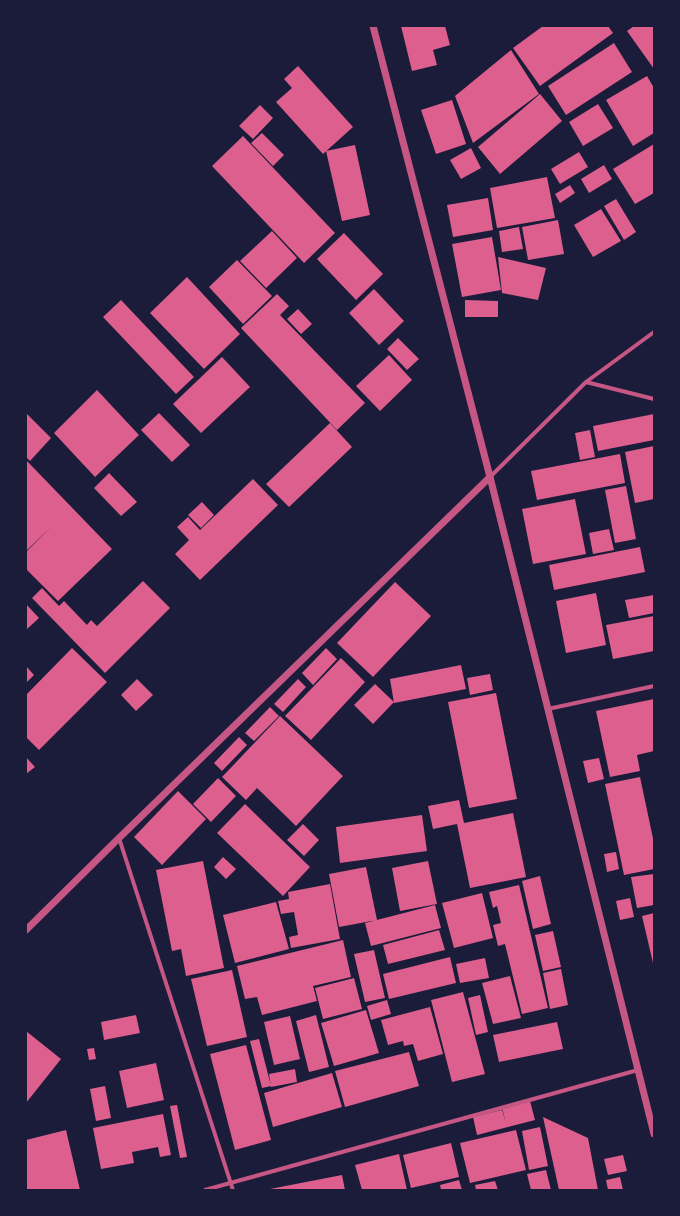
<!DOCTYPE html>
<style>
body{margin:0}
#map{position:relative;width:680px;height:1216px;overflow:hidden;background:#1b1b3a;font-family:Georgia,serif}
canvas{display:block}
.frame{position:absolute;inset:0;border:27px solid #1b1b3a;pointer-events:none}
</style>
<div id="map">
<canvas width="680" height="1216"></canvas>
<div class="frame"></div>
</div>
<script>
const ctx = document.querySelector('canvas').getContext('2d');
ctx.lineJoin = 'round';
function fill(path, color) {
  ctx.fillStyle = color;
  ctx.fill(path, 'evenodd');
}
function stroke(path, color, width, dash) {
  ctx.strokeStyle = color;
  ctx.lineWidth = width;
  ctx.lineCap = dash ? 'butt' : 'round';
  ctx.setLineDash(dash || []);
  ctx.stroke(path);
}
fill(new Path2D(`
 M401,26H445L450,45L433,50L437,65L412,71Z
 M543,26H608L613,33L540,86L513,48Z
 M634,26H654V69L627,31Z
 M614,43L632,72L566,115L548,86Z
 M511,50L539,94L473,143L455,96Z
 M298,66L353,127L323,154L276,102L292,88L284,79Z
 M647,76L654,88V133L633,146L606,100Z
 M540,94L562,121L500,174L478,147Z
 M452,100L466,144L436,154L421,110Z
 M598,104L613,128L583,146L569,122Z
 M260,105L273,118L253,139L239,126Z
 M262,133L284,155L273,166L251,143Z
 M243,136L335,233L304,263L212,166Z
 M654,144V193L635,204L613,169Z
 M355,145L370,215L342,221L326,151Z
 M471,148L481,168L461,179L450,160Z
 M579,152L588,167L560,184L551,169Z
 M604,165L612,179L589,193L581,179Z
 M547,177L555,218L497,228L490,188Z
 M570,185L575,193L560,203L555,194Z
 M488,198L493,230L453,237L447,205Z
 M616,199L636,232L624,240L604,206Z
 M601,209L621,241L593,257L574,225Z
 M558,220L564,254L528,260L522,227Z
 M519,227L523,249L502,252L499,231Z
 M272,231L297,258L266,288L240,261Z
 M344,233L383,274L356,300L317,259Z
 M492,237L501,290L462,297L452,244Z
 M498,257L546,268L538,300L502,293Z
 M237,260L272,296L243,324L209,287Z
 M187,277L240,334L204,369L150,313Z
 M374,289L404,321L379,345L349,313Z
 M277,294L289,306L280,315L365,403L337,430L241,328Z
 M121,300L194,377L176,394L103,317Z
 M465,300L498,301V317H465Z
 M298,309L312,324L301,334L287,319Z
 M398,338L419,359L407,370L387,349Z
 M389,355L412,380L380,411L356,386Z
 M222,357L250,387L201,433L173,404Z
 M97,390L139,435L95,477L54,433Z
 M26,413L51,438L30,461L26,457Z
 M159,413L190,445L172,462L141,430Z
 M654,414V440L598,451L593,426Z
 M330,423L352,447L289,507L266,484Z
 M590,430L595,457L580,460L575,433Z
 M654,446V499L635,503L625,452Z
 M620,454L625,483L537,500L531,471Z
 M26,460L112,549L58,601L26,569V552L51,527L26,551Z
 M109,473L137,502L121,516L94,488Z
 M253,479L278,505L200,580L175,554L189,540L177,527L188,517L200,530Z
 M626,486L636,539L615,543L605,490Z
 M575,499L586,554L533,564L522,509Z
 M202,502L214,515L201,528L188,515Z
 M609,529L614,550L593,554L589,533Z
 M640,547L645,572L554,590L549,565Z
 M143,581L170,608L105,673L32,598L42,588L59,606L64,601L87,625L91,620L97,626Z
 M395,582L431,616L373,677L337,643Z
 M596,593L606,645L566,653L556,601Z
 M654,595V613L629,618L625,600Z
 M26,604L39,618L26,630Z
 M654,616V651L613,659L606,625Z
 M72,648L107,682L39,750L26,737V695Z
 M326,648L337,659L313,685L302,673Z
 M341,658L365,682L311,740L285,716Z
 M461,665L466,689L394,703L390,679Z
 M26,666L34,675L26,683Z
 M490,674L493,690L470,695L467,678Z
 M137,679L153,695L136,711L121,695Z
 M298,679L306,687L283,712L274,704Z
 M375,684L394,702L373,724L354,705Z
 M496,693L517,799L469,808L448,702Z
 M654,699V751L637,755L640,771L610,777L596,711Z
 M270,707L279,716L254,741L245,733Z
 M280,716L343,776L296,826L257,788L246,800L222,777Z
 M239,737L247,745L222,771L214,763Z
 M26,757L35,767L26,774Z
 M599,758L604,779L588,783L583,761Z
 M640,777L654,843V869L624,875L605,784Z
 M218,778L236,796L211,822L193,804Z
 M178,791L206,819L162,865L134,837Z
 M459,800L464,823L513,813L526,877L470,888L457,824L433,829L428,806Z
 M245,804L310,867L283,896L217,833Z
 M422,815L427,851L340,863L336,827Z
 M303,824L319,840L304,856L287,840Z
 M616,852L619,869L607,872L604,854Z
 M223,857L236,869L226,879L214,867Z
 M203,861L224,968L186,976L181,949L172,951L156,870Z
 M428,861L437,904L400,911L392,868Z
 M366,867L377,920L339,927L329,874Z
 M654,874V905L637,908L631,877Z
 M540,876L551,924L533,929L522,881Z
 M330,884L340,939L291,948L289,937L298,935L294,912L281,914L278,901L289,899L288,892Z
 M519,885L548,1008L522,1014L505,944L498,946L493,925L501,923L497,906L493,908L489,892Z
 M482,893L493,938L454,948L442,903Z
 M630,898L634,917L620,920L616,901Z
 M276,902L289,949L235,963L223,915Z
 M435,905L441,928L371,946L365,923Z
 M654,913V963H653L642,916Z
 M439,930L445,950L388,964L383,945Z
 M553,931L561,967L543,971L535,935Z
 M343,940L351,977L313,986L317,1001L262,1015L257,997L245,999L237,966Z
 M374,950L385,998L365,1002L354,954Z
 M450,957L456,983L389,999L383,974Z
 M485,958L489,978L460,983L456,964Z
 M561,969L568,1005L550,1009L543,973Z
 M232,970L247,1037L207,1046L191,979Z
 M510,976L521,1018L493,1024L482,983Z
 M354,978L362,1009L323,1019L315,988Z
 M463,992L485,1074L452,1082L431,1000Z
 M480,995L488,1032L476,1035L468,998Z
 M387,1000L391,1014L371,1020L367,1006Z
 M430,1007L443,1054L418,1061L413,1044L404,1046L403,1041L388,1045L381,1020Z
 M366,1010L379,1053L334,1066L321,1023Z
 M136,1015L140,1033L104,1040L101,1022Z
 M316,1015L329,1067L309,1072L296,1021Z
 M290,1016L300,1059L274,1065L264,1022Z
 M557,1022L563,1049L499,1062L493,1035Z
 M26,1031L61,1059L26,1103Z
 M259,1039L271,1086L262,1088L250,1041Z
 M246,1045L271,1140L235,1150L210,1054Z
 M94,1048L96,1059L89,1060L87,1049Z
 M409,1052L419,1086L345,1107L335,1071Z
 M156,1063L164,1100L127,1108L119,1071Z
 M295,1069L297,1082L271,1087L269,1074Z
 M332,1073L342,1107L273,1127L264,1093Z
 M105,1086L111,1118L96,1121L90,1089Z
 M530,1101L535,1120L477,1135L473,1117L502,1110L506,1123L502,1108Z
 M177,1105L187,1157L180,1158L170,1106Z
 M163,1114L171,1155L160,1157L158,1147L132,1152L134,1163L101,1169L93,1128Z
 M543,1117L588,1138L598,1190H559Z
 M540,1127L548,1166L529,1170L522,1131Z
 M66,1130L80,1190H26V1140Z
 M516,1130L526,1170L470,1183L460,1143Z
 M451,1143L459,1177L411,1188L403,1155Z
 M399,1154L407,1190H362L355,1165Z
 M623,1155L627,1171L608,1175L604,1159Z
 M546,1170L551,1190H531L527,1174Z
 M342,1175L345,1190H270V1189Z
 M620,1177L623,1190H608L606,1180Z
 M459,1180L462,1190H441L440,1185Z
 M495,1181L498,1190H476L475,1185Z`), '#dd5f8e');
stroke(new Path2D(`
 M586,382L654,399
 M490,477L586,382L654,332
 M548,709L654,686
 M119,838L233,1190
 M205,1190L638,1070`), '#c65784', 4);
stroke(new Path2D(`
 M373,26L490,477L654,1134
 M26,930L119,838L490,477`), '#c65784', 7);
</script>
